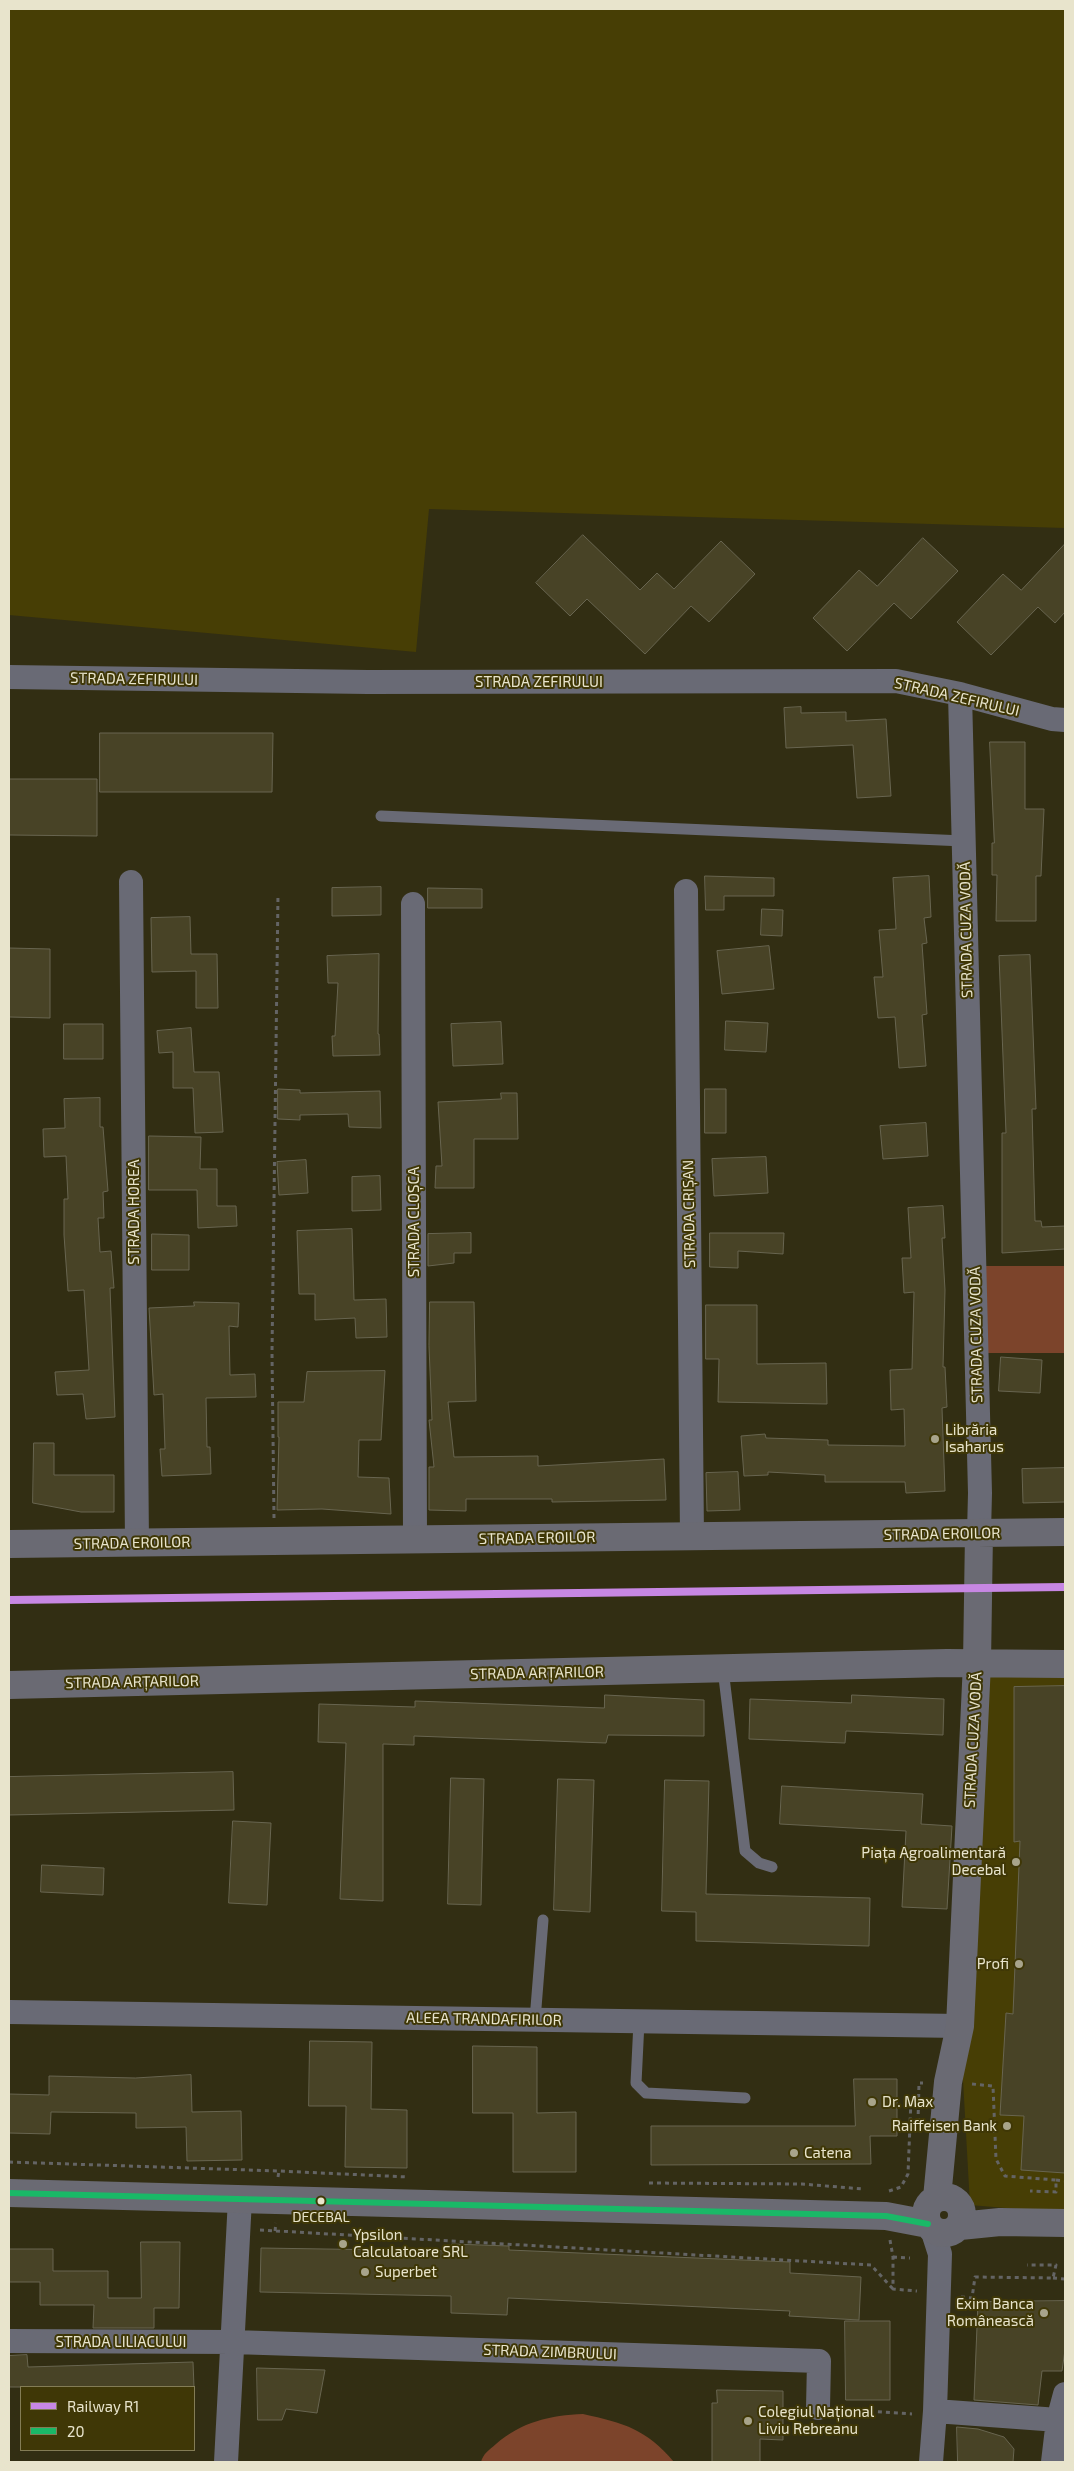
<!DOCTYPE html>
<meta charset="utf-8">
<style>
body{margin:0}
#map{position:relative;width:1074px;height:2471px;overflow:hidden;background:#322e13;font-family:"Exo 2",sans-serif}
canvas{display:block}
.frame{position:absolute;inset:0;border:10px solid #e8e4cc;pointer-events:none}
.legend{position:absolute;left:20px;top:2386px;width:175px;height:65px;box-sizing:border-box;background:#3f3706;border:1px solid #837c55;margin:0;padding:6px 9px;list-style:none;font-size:15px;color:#e8e4cc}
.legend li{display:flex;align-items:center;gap:10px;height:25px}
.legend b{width:25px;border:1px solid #837c55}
</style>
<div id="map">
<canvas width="1074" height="2471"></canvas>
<div class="frame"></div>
<ul class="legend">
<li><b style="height:6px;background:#c787e3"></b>Railway R1</li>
<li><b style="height:6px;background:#1ab867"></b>20</li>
</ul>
</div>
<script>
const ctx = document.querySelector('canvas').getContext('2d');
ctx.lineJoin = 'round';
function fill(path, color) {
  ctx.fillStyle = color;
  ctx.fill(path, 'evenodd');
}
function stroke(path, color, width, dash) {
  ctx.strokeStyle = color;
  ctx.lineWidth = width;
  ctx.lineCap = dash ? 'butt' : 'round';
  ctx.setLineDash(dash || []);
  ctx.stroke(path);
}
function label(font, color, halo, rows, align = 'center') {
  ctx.font = font + ' "Exo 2",sans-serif';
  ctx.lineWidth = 4;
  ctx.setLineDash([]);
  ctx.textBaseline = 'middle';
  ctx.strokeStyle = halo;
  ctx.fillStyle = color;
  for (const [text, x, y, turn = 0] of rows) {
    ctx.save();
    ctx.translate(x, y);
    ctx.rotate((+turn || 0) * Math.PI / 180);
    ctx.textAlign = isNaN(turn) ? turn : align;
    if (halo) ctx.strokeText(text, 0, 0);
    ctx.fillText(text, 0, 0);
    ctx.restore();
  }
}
fill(new Path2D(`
 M9,9H1065V528L429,509L416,652L9,615Z
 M977,1663L1065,1664V2213L970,2205L960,2026Z`), '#473e05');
fill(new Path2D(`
 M985,1266H1065V1353H986Z
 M583,2414C624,2423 646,2429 674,2462H481C483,2454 489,2450 496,2444C521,2422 551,2415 583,2414Z`), '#7c442b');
const building = new Path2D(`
 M583,535L640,590L657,573L674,589L721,541L755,574L709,622L691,606L645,654L587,599L570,616L536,583Z
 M923,538L958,571L911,619L894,603L847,651L813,618L859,570L877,586Z
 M1065,544V612L1055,623L1038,607L991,655L957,622L1003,574L1021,590Z
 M801,707V713L846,712V721L886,719L891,796L857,798L853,745L786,748L784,708Z
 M100,733H273L272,792H100Z
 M990,742H1025V809H1044L1041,876H1036V921H996L997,875H992V843H994Z
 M9,779H97V836L9,835Z
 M705,876L774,878V896H724V910H706Z
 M929,876L931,917L924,918L927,943L922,944L927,1014L922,1015L926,1066L899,1068L895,1017L878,1018L874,977H883L879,930L896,929L893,878Z
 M381,887V915L332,916V888Z
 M428,888L482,889V908H428Z
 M762,909L783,910L782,936L761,935Z
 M190,917L191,954H217L218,1008H196V971L152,972L151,918Z
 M769,946L774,989L722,994L717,951Z
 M9,948L50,949V1018L9,1017Z
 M379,954L378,1034H379L380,1055L333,1056L332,1036H335L338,983H328L327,956Z
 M1030,955L1036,1109H1032L1035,1221H1041L1042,1227L1065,1226V1249L1002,1253V1133H1006L999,956Z
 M726,1021L768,1023L766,1052L725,1050Z
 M501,1022L503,1064L453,1066L451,1024Z
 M64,1024H103V1059H64Z
 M191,1028L194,1072H219L223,1132L195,1133L193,1088H173V1052L159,1053L157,1031Z
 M278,1089L300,1090V1093L380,1091L381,1128L349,1127L348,1114L300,1115V1120L278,1119Z
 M705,1089H726V1133H705Z
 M501,1093H517L518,1139H474V1188H435L436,1166H442L438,1102L501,1099Z
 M100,1098V1127H103L108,1191L103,1192L104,1218H98L100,1252L111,1251L114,1288H110L115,1417L86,1419L83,1394L57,1395L55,1372L89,1370L84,1290L68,1291L64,1235V1199H68L66,1156L44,1157L43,1129L65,1128L64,1099Z
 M926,1123L928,1156L883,1159L880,1126Z
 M149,1136L201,1137L200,1169H217V1206H236L237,1226L198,1228L197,1190H149Z
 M766,1157L768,1193L714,1196L712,1159Z
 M306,1160L308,1193L279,1195L277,1162Z
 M380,1176L381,1210L352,1211V1177Z
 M943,1206L945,1238H942L945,1290L943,1367H945L947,1407L942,1408L945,1491L906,1493L905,1482H825V1475L768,1472V1475L744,1476L741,1436L765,1434L766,1438L828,1440V1445L905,1446L904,1409L891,1410L890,1370L912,1369L914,1292L904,1293L902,1258H911L908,1208Z
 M352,1229L354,1300L386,1299L387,1337L356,1338L355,1318L315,1320V1294H299L297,1231Z
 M471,1233V1253H454V1263L428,1266V1234Z
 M710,1233H784L783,1254L738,1251V1268L710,1267Z
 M152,1234L189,1235V1270H152Z
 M194,1302L239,1303L238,1327L229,1326L230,1375L255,1374L256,1397L206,1398L207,1447H210L211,1474L162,1476L160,1449H165L163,1394L154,1395L149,1308L194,1306Z
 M430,1302H474L476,1401L448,1402L454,1457L538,1456V1466L664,1459L666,1500L552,1502V1499H466V1511L429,1510V1467H434L429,1420H432L429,1346Z
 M706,1305H757V1364L826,1363L827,1404L718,1402L719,1359H706Z
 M1001,1357L1042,1360L1040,1393L999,1391Z
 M385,1371L381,1440H359L358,1477L389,1478L391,1514L322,1509L277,1510L279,1437H278V1402H304L307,1372Z
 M34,1443H54V1475H114V1512H81L33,1503Z
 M1065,1468V1502L1023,1503L1022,1469Z
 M738,1472L740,1510L707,1511L706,1473Z
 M1065,1686V2173L1021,2170L1024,2116L1000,2115L1006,2013L1013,2014L1020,1841L1014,1842V1687Z
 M605,1695L704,1700V1736L608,1735L606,1743L414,1736V1745L383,1744V1901L340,1899L346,1743L318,1742L319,1704L415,1707V1701L604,1708Z
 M852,1695L944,1699L943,1735L846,1731L845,1743L749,1739L750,1699L851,1703Z
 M233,1772L234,1810L9,1815V1777Z
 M451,1778L484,1779L481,1905L448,1904Z
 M558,1779L594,1780L590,1912L554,1910Z
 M665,1780L709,1781L706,1894L870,1898L869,1946L696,1941V1912L662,1911Z
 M782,1786L923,1794L921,1824L952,1826L947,1909L902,1907L906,1831L780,1824Z
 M233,1821L271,1823L267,1905L229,1903Z
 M42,1865L104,1868L103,1895L41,1892Z
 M310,2041L372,2042L371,2109L407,2110V2168L345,2167L346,2106H309Z
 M473,2046L537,2047V2113L576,2112V2172H513V2113H473Z
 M191,2075L192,2112L241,2111L242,2160L187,2161L186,2127L136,2128V2113L51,2112L50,2134L9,2133V2094L49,2095V2076L135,2078Z
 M854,2079H897V2136H870L871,2164L651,2165V2126H855Z
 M141,2242H180L179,2308H154V2328H93L94,2305H40V2282H9V2249H53V2271H108V2298H141Z
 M452,2244L509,2246V2250L790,2262V2273L861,2277L859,2320L789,2316L790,2311L508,2298L507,2315L451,2313V2296L260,2292L261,2248L452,2251Z
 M1065,2301V2350L1062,2371H1042L1038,2405L974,2400L978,2302Z
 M845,2321H890V2400H846Z
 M27,2355L28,2367L193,2362L194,2387H9V2356Z
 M257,2368L325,2370L317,2413L286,2409L282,2420H258Z
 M717,2390L783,2391V2440L760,2439V2462H712V2403H717Z
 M957,2427L978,2429L1004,2437L1014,2449L1013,2462H958Z`);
fill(building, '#484326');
stroke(building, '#686550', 1);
stroke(new Path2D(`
 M274,1518L272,1353L278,894
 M972,2084L993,2086L996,2159L1005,2176L1056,2180V2192L1030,2191
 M918,2122L919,2083H923
 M9,2162L279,2171
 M278,2177L279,2171L408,2177
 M1056,2180L1065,2181
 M649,2183L802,2184L863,2189
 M889,2191L901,2187L908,2174L911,2099H918
 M260,2230L871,2265L893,2289
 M275,2231L276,2223
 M890,2240L893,2257V2289L917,2291
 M893,2257L910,2258
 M1053,2278L1065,2279
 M961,2297L972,2298L975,2277L1053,2278L1056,2265H1027
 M838,2409L912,2414`), '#646464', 3, [4, 4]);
stroke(new Path2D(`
 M381,816L964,841
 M723,1669L745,1851L759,1863L772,1867
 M535,2020L543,1920
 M639,2022L636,2083L646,2093L745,2098`), '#696a75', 11);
stroke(new Path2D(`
 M9,677L368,682L896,681L960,694L1052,719L1065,720
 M960,694L980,1493L979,1533
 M131,882L137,1543
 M686,891L692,1537
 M413,904L415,1540
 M9,2012L960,2026
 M9,2341L233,2342L819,2361L818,2408
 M935,2411L1058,2420
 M226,2462L240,2199
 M931,2462L935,2411L940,2254L932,2229
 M1053,2462L1058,2420L1065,2394`), '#696a75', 24);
stroke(new Path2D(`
 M9,1544L1065,1532
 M9,1685L947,1663L1065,1664
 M9,2193L886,2216L928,2224
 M926 2215a18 18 0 1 1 36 0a18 18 0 1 1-36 0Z
 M937,2198L948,2082L960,2026L977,1663L979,1533
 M960,2226L1000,2222L1065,2223`), '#6a6a73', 28);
stroke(new Path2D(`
 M9,2193L886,2216L928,2224`), '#1ab867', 6);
stroke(new Path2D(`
 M9,1600L1065,1587`), '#c787e3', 8);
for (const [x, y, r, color] of [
 [935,1439,5,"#a8a48b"],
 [1016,1862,5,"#a8a48b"],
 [1019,1964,5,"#a8a48b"],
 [872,2102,5,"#a8a48b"],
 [1007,2126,5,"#a8a48b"],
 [794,2153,5,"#a8a48b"],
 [321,2201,4.5,"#e8e4cc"],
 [343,2244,5,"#a8a48b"],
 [365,2272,5,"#a8a48b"],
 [1044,2313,5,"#a8a48b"],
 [748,2421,5,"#a8a48b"]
]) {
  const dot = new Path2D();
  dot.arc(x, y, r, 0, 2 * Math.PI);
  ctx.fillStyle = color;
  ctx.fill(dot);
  stroke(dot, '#3f3706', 2);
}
label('14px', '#e8e4cc', '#3f3706', [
 ["DECEBAL",321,2217]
]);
label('15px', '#e8e4cc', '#3f3706', [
 ["STRADA ZEFIRULUI",134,679,1],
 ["STRADA ZEFIRULUI",539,682],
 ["STRADA ZEFIRULUI",957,697,13],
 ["STRADA CUZA VODĂ",966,930,-91],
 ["STRADA HOREA",134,1212,-90],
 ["STRADA CRIȘAN",689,1214,-91],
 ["STRADA CLOȘCA",414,1222,-90],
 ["STRADA CUZA VODĂ",976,1335,-91],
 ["STRADA EROILOR",942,1534,-1],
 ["STRADA EROILOR",537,1538,-1],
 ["STRADA EROILOR",132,1543,-1],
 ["STRADA ARȚARILOR",537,1673,-1],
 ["STRADA ARȚARILOR",132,1682,-1],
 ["STRADA CUZA VODĂ",973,1740,-87],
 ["ALEEA TRANDAFIRILOR",484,2019,1],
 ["STRADA LILIACULUI",121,2342],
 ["STRADA ZIMBRULUI",550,2352,2]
]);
label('15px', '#e8e4cc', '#3f3706', [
 ["Librăria",945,1430],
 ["Isaharus",945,1447],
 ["Piața Agroalimentară",1006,1853,"right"],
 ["Decebal",1006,1870,"right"],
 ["Profi",1009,1964,"right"],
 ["Dr. Max",882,2102],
 ["Raiffeisen Bank",997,2126,"right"],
 ["Catena",804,2153],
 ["Ypsilon",353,2235],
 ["Calculatoare SRL",353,2252],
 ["Superbet",375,2272],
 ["Exim Banca",1034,2304,"right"],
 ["Românească",1034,2321,"right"],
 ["Colegiul Național",758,2412],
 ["Liviu Rebreanu",758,2429]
], 'left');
</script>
